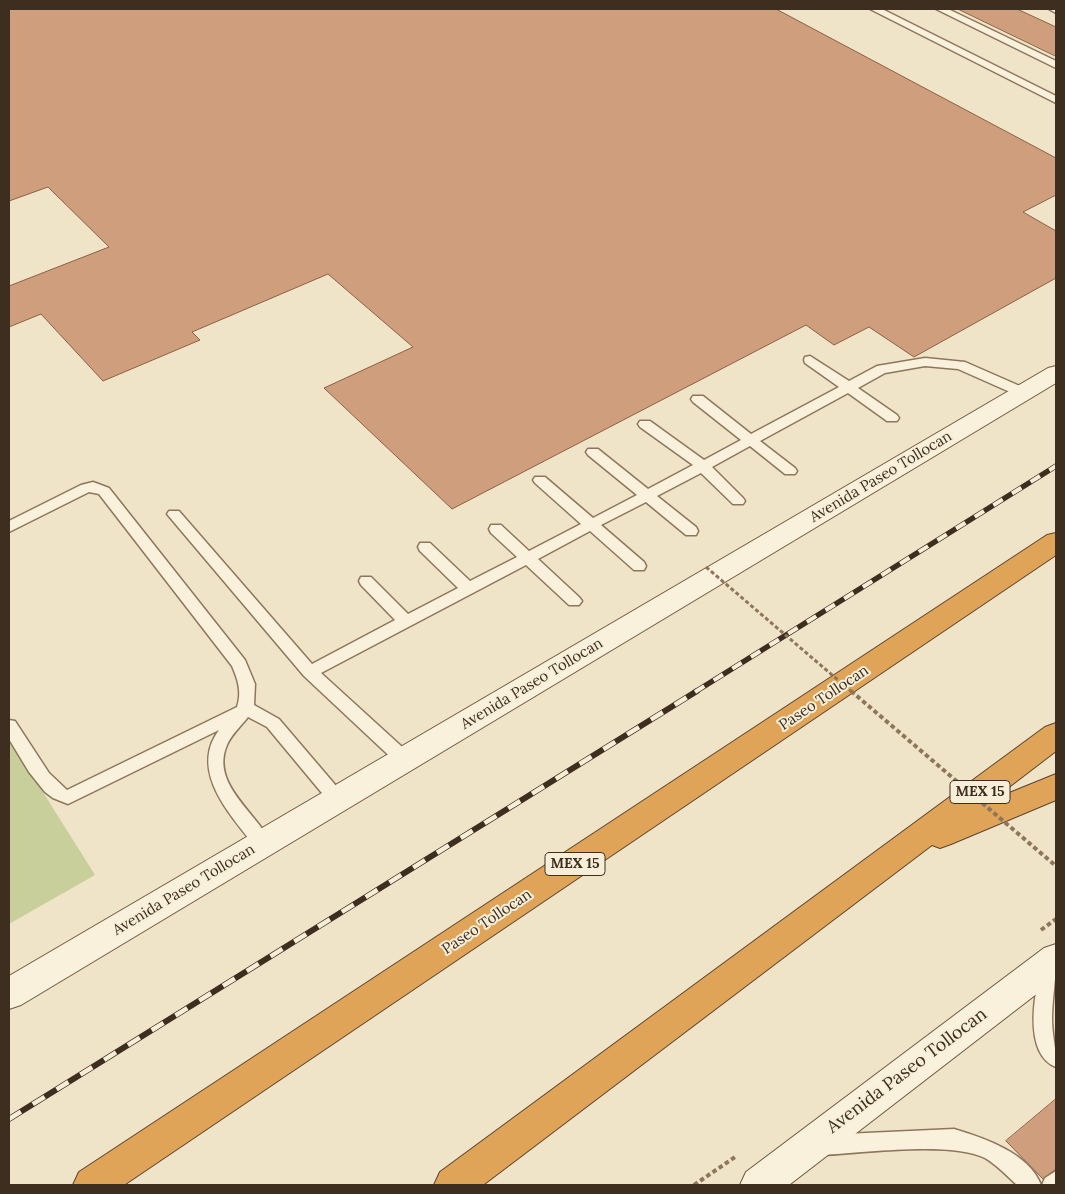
<!DOCTYPE html>
<style>
body{margin:0}
#map{position:relative;width:1065px;height:1194px;overflow:hidden;background:#f0e4c8;font-family:Lora,serif}
canvas{display:block}
.frame{position:absolute;inset:0;border:10px solid #3d2e20;pointer-events:none}
</style>
<div id="map">
<canvas width="1065" height="1194"></canvas>
<div class="frame"></div>
</div>
<script>
const ctx = document.querySelector('canvas').getContext('2d');
ctx.lineJoin = 'round';
function fill(path, color) {
  ctx.fillStyle = color;
  ctx.fill(path, 'evenodd');
}
function stroke(path, color, width, dash) {
  ctx.strokeStyle = color;
  ctx.lineWidth = width;
  ctx.lineCap = dash ? 'butt' : 'round';
  ctx.setLineDash(dash || []);
  ctx.stroke(path);
}
function label(font, color, halo, rows, align = 'center') {
  ctx.font = font + ' Lora,serif';
  ctx.lineWidth = 4;
  ctx.setLineDash([]);
  ctx.textBaseline = 'middle';
  ctx.strokeStyle = halo;
  ctx.fillStyle = color;
  for (const [text, x, y, turn = 0] of rows) {
    ctx.save();
    ctx.translate(x, y);
    ctx.rotate((+turn || 0) * Math.PI / 180);
    ctx.textAlign = isNaN(turn) ? turn : align;
    if (halo) ctx.strokeText(text, 0, 0);
    ctx.fillText(text, 0, 0);
    ctx.restore();
  }
}
fill(new Path2D(`
 M9,738L95,875L9,924Z`), '#c9cf9b');
const building = new Path2D(`
 M9,9H776L1056,158V195L1023,212L1056,231V278L914,357L869,327L834,345L806,325L452,509L324,388L413,347L328,274L192,332L200,340L103,381L41,314L9,327V286L109,247L48,187L9,201Z
 M958,9H1017L1056,27V56Z
 M1056,1099V1169L1043,1179L1006,1141Z`);
fill(building, '#cf9f7d');
stroke(building, '#8d5f41', 1);
const lane = new Path2D(`
 M870,9H882L1056,96V103Z
 M936,9H948L1056,61V68Z
 M1049,9H1056V13Z
 M810,356L849,381L877,366L925,358L965,362L1029,390L1031,393L1029,396H1019L958,369L925,366L885,373L858,388L897,415L899,418L897,421H887L848,393L760,441L795,468L797,471L795,474H785L750,446L712,467L743,498L745,501L743,504H733L701,473L657,496L696,527L698,531L696,535H686L646,502L601,525L644,562L646,566L644,570H634L590,531L538,559L579,597L582,601L579,605H569L526,565L321,673L411,755L413,760L411,765L405,767L399,765L304,676L167,514L169,511H179L312,664L395,620L361,585L359,581L361,577H371L408,614L458,588L420,551L418,547L420,543H430L470,581L517,557L491,533L489,529L491,525H501L529,551L581,524L535,483L533,480L535,477H545L593,518L637,495L588,455L586,452L588,449H598L648,489L693,465L640,427L638,424L640,421H650L704,460L741,440L693,402L691,399L693,396H703L751,434L839,387L805,363L804,360L805,357Z
 M93,482L109,488L245,660L255,684L254,705L279,719L343,794L345,799L343,804L337,806L331,804L267,727L248,717C241,726 231,735 227,745C210,784 257,813 272,844L269,849L263,851L257,849C232,816 188,772 219,730L68,804L53,798L45,792L29,772L9,739V720L15,721L49,773L67,790L237,707C242,692 238,680 232,666L99,494L89,492L9,532V521L81,485Z
 M1052,958L1056,959C1056,980 1052,999 1052,1019C1052,1036 1057,1051 1056,1067C1022,1054 1034,986 1045,960Z
 M954,1129C984,1138 1029,1153 1041,1185H1017C1007,1176 997,1165 985,1158C951,1141 863,1153 822,1155L815,1152L812,1145L815,1138L822,1135Z
 M1056,1171V1185H1042L1045,1178Z`);
const secondary = new Path2D(`
 M1056,366V383L21,1005L9,1009V976L1048,368Z
 M1056,944V979L789,1185H740L746,1172L1044,948Z`);
const highway = new Path2D(`
 M1056,533V555L124,1185H73L79,1172L1047,535Z
 M1056,723V751L992,800L1056,774V800L951,844L940,848L932,845L483,1185H434L440,1172L1045,727Z`);
stroke(lane, '#8d765c', 3);
stroke(secondary, '#6f573f', 2);
stroke(highway, '#5b4430', 2);
stroke(new Path2D(`
 M1041,930L1056,919
 M694,1185L735,1157`), '#8d765c', 4, [4.5, 3]);
fill(lane, '#faf1dc');
fill(secondary, '#faf1dc');
fill(highway, '#e0a458');
const railFar1 = new Path2D(`
 M695,692L1056,466`);
const rail = new Path2D(`
 M9,1119L697,691`);
stroke(railFar1, '#3d2e20', 5.5);
stroke(rail, '#3d2e20', 6);
stroke(railFar1, '#f7eed8', 4, [11]);
stroke(rail, '#f7eed8', 4.5, [14]);
stroke(new Path2D(`
 M706,567L852,692`), '#8d765c', 3, [4, 2.5]);
stroke(new Path2D(`
 M851,691L1056,866`), '#8d765c', 4, [4.5, 3]);
for (const [x, y, w] of [
 [980,792,60],
 [575,864,60]
]) {
  const box = new Path2D();
  box.roundRect(x - w / 2, y - 11.5, w, 23, 4);
  ctx.fillStyle = '#f7eed8';
  ctx.fill(box);
  stroke(box, '#3d2e20', 1);
}
label('bold 14px', '#3d2e20', null, [
 ["MEX 15",980,792],
 ["MEX 15",575,864]
]);
label('15px', '#3d2e20', '#f7eed8', [
 ["Avenida Paseo Tollocan",881,477,-31],
 ["Avenida Paseo Tollocan",532,684,-31],
 ["Paseo Tollocan",824,698,-34],
 ["Avenida Paseo Tollocan",184,890,-31],
 ["Paseo Tollocan",487,922,-34]
]);
label('18px', '#3d2e20', '#f7eed8', [
 ["Avenida Paseo Tollocan",907,1071,-37]
]);
</script>
